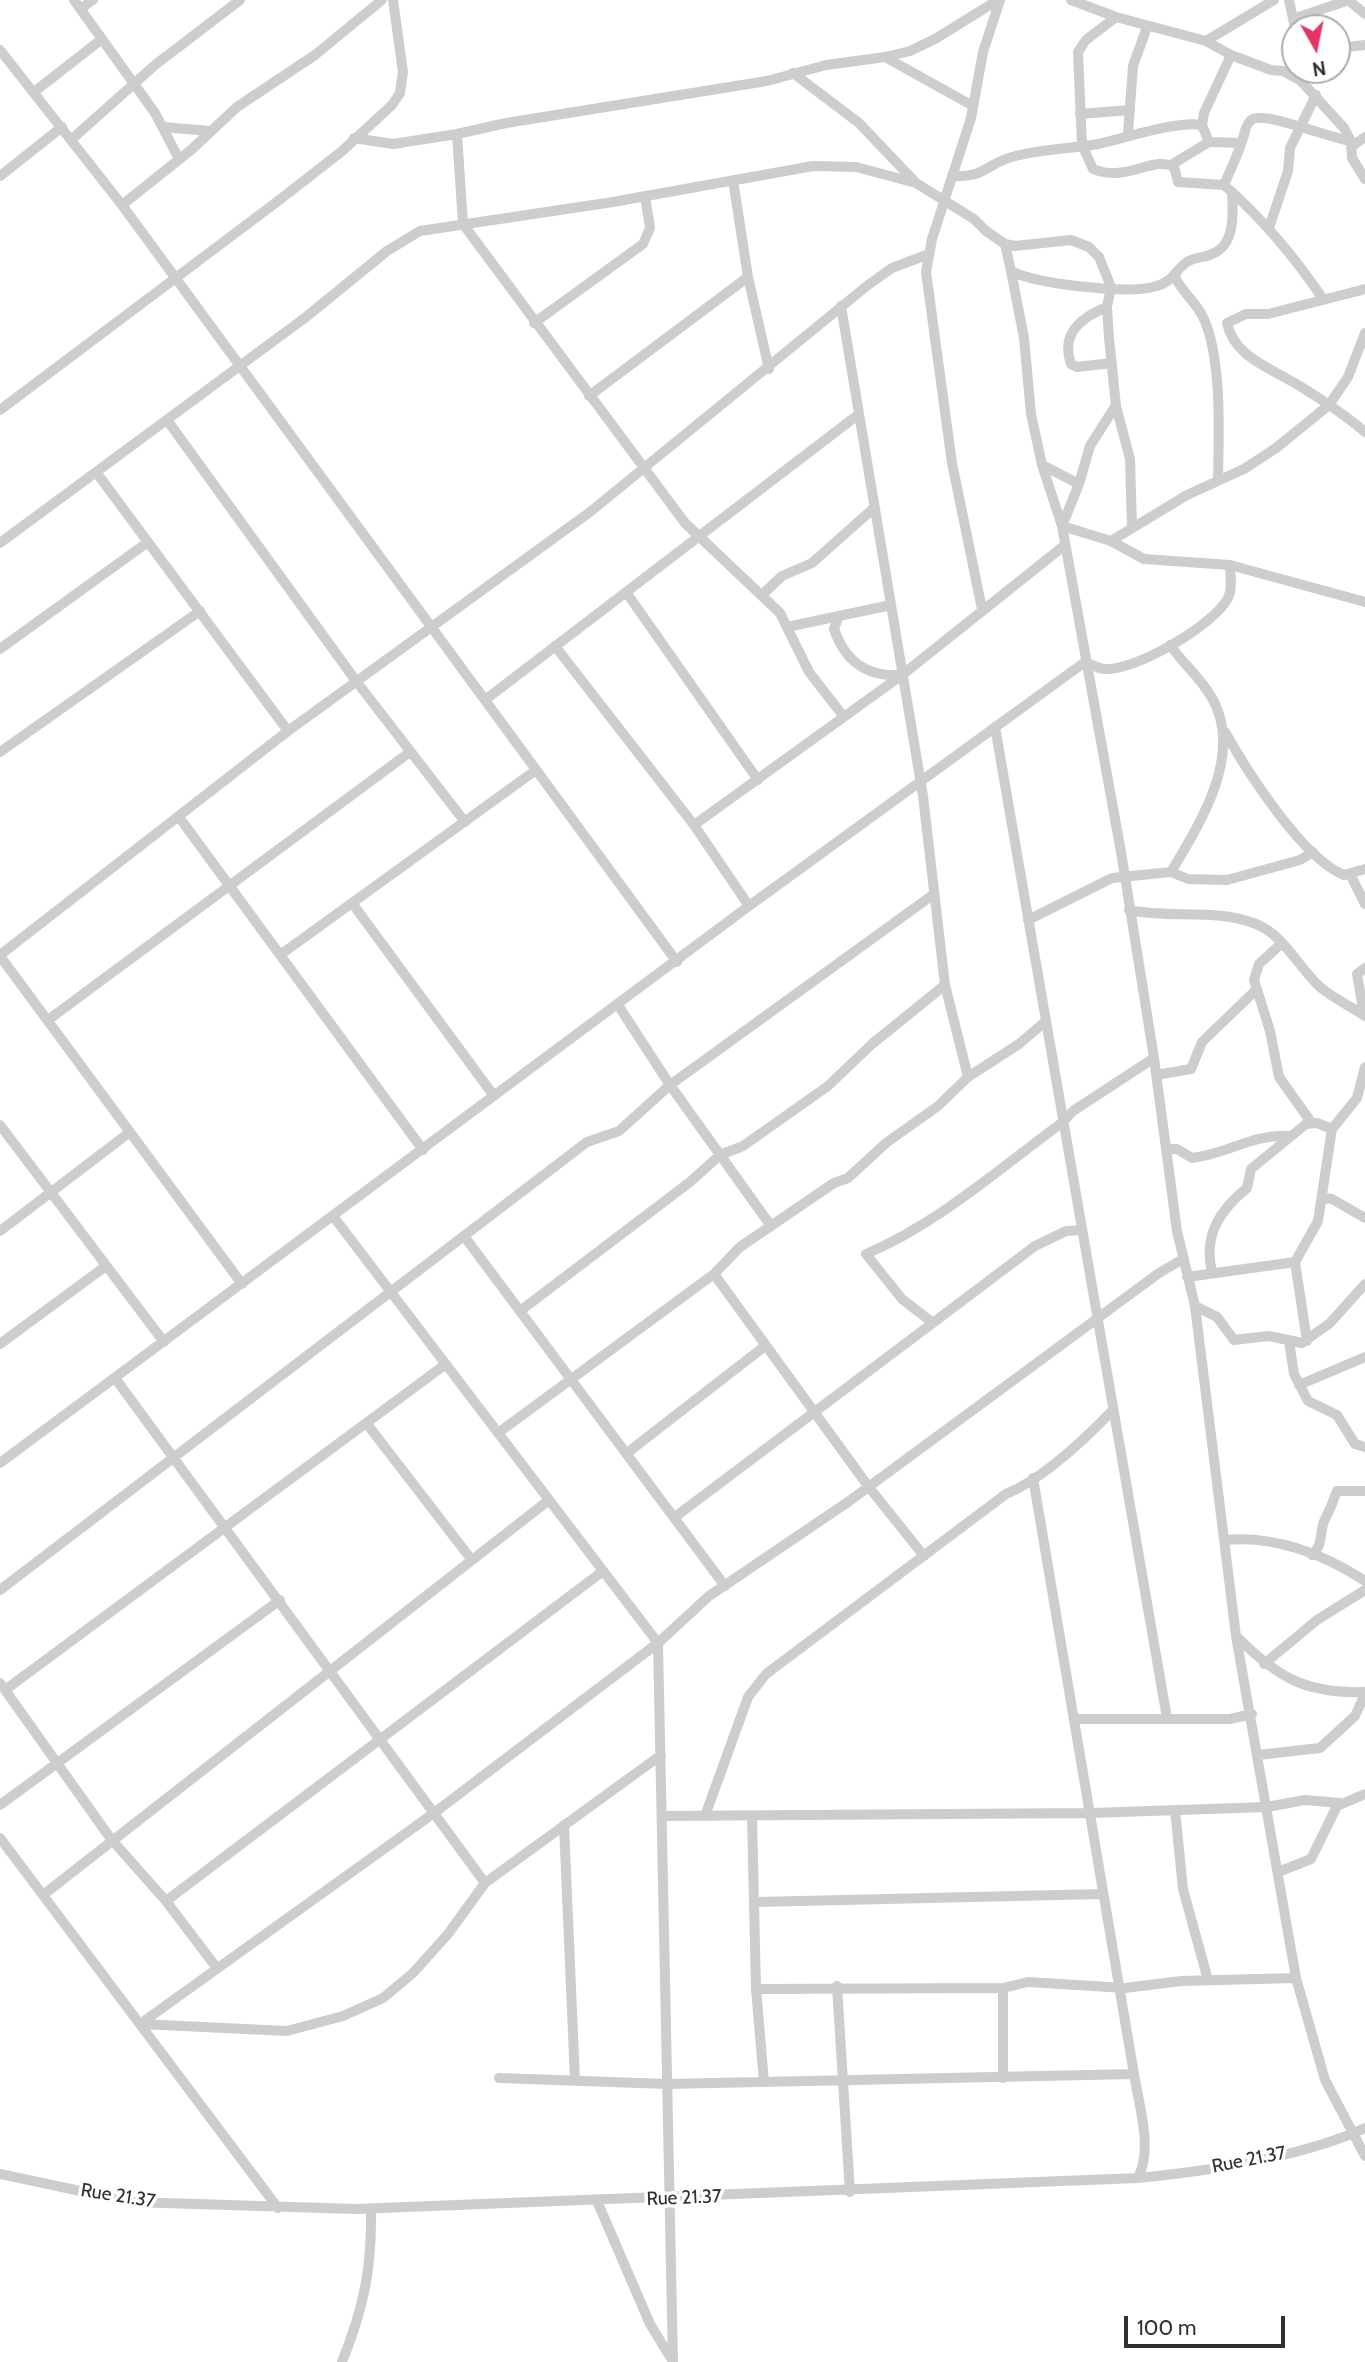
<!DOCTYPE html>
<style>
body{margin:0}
#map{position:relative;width:1365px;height:2362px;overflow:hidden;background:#fff;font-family:Cabin,sans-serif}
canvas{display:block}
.north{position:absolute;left:1281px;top:14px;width:70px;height:70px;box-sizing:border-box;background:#fff;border:2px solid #acacac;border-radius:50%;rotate:171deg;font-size:19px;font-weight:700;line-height:28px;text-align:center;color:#303030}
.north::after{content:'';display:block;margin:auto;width:24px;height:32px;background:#e73364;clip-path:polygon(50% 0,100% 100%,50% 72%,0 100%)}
.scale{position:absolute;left:1124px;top:2316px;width:161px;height:32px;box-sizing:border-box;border:4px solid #303030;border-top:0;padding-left:9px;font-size:21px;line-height:24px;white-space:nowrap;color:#303030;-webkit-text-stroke:5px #fff;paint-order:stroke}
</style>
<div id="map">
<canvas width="1365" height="2362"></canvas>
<div class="north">N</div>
<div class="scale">100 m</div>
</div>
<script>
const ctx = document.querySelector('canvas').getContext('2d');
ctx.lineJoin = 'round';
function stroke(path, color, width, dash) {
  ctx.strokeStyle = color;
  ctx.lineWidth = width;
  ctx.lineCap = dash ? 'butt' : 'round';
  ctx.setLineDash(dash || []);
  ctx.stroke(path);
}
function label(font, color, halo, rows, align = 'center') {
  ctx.font = font + ' Cabin,sans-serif';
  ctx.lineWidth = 7;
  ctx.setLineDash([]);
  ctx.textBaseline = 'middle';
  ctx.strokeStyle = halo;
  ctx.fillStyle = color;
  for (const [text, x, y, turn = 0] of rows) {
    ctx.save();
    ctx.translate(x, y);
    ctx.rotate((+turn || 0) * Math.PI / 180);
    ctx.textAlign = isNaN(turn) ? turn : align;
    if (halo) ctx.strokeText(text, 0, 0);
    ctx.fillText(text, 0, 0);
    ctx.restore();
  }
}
stroke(new Path2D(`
 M74,0L155,113L179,159
 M1071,0L1116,17
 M1289,0L1295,28
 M1348,0L1365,14
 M80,9L93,0
 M1293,19L1349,0
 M1206,41L1274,0
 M1337,48L1365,45
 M0,50L122,205L677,962
 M1231,55L1271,70L1283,71L1301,81L1344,128L1351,141L1352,158L1365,179
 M885,57L973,106
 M793,73L859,123L916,183L974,219L986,231L1005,244L1015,246L1071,240L1089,247L1099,257L1111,287L1107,307L1109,338L1116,406L1130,459L1132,528
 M34,92L102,39
 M1080,114L1130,110
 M163,127L210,131
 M1128,133L1133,66L1147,27
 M457,134L463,224L685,523L780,613L809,672L844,717
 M354,138L393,144L457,134L506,123L767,81L826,65L885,57L910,51L935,39L998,0
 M72,139L155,65L240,0
 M1209,142L1202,125L1204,113L1231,55L1206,41L1116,17L1086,40L1078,52L1082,145L1093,169C1127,183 1153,155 1174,167L1178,182L1224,185
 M1351,147L1365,137
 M1171,165L1209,142L1241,143
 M0,176L62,127
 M952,176C985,178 986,164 1012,157C1039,149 1070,149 1098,144C1123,139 1178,120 1202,125
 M733,180L748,277L769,369
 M122,205L191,150L237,107L315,55L382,0
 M1269,228L1288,171L1290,148L1316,95
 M1005,244L1011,271C1036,284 1126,294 1153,287C1174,282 1174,271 1187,262C1194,257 1204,258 1212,254C1236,245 1233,212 1232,192
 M1011,271L1024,338L1031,414L1042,465L1079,484L1062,526
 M1175,277C1182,292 1196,302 1203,317C1222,356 1219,434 1218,478
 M1365,289L1268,314H1246L1227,323C1234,357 1271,368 1298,385C1321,399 1344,414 1365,432
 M1323,299C1294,256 1263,219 1224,185C1231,168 1239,153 1244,135C1245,130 1247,124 1251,120C1264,110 1331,139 1351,141
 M841,306L923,796L945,985L968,1077
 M1107,307C1082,317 1060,333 1071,364L1077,367L1112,363
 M534,323L643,244L650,228L645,196
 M589,396L748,277
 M0,410L278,201L341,152L392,105L400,93L403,72L393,0
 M167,420L356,681L465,822
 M1042,465L1062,526L1121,852L1154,1058L1177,1231L1195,1306L1236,1636L1296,1978L1325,2080L1365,2156
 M96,472L288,731
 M1079,484L1090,446L1116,405
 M1062,526L1111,541L1144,559L1230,565L1365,602
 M1111,541L1187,495L1244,469L1276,448L1329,405L1348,377L1365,333
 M0,543L306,317L387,251L420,231L613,202L813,166L856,167L916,183
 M626,592L758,780
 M763,594L782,576L812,563L875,507
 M982,609L952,463L926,272L932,239L971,118L983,52L1000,0
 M838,618L834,629C845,661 866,677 901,675
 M787,627L891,605
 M1170,645C1184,665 1206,683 1216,706C1240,761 1199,825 1171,872
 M555,646L694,825L749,906
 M0,649L148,542
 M485,700L859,414
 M995,727L1167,1718
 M1225,732C1247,771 1302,858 1344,875L1365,869
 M0,752L200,611
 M179,817L423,1150
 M694,825L902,675L1065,545
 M1350,874L1365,904
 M352,903L494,1096
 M1129,910C1171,919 1216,908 1256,924C1284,935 1298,967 1320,987C1333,998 1350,1006 1365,1016
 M1028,920L1112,878L1171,872L1188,879L1227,880L1300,860L1313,852
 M1282,943L1259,964L1254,980L1270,1031L1279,1077L1311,1122
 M0,955L288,731L590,512L868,285L892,268L929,254
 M280,955L536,770
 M0,956L242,1284
 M618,1005L670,1085L771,1226
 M1364,1015L1357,974L1365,968
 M48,1020L410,752
 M1156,1075L1191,1069L1202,1042L1256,990
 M0,1125L164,1342
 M1166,1149H1177L1192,1158C1227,1154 1255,1133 1290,1136
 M1323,1198L1332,1199L1365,1218
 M333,1216L658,1643L673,2362
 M0,1231L130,1132
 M464,1236L725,1586
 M1295,1262L1318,1221L1332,1129L1357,1098L1365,1067
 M1212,1272C1203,1235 1220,1210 1247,1188L1251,1169L1306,1124L1317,1123L1332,1129
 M714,1274L868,1486L924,1556
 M1187,1277L1295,1262L1307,1341
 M1195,1306L1217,1317L1234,1340L1269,1336L1302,1343L1330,1323L1365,1284
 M520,1311L690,1182L720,1155L743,1146L828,1086L872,1044L945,985
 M933,1323L902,1299L866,1254C939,1223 1000,1168 1063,1122L1073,1111L1154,1058
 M1289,1341L1294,1374L1308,1401L1337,1415L1355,1444L1365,1447
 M0,1344L106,1266
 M115,1378L485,1883
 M1299,1385L1365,1357
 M367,1424L471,1559
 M498,1433L714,1274L740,1247L834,1183L848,1178L886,1143L938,1106L968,1077L1019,1044L1046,1021
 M627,1453L765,1346
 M0,1463L749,906L1085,662C1092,665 1099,669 1106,669C1137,670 1214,625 1228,598C1233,588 1230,576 1230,565
 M1033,1478L1134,2074C1139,2106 1153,2148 1138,2178
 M675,1517L1035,1246L1066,1231L1082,1230
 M1225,1540C1274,1535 1324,1554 1365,1581
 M1312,1555C1325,1543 1318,1531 1326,1517C1331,1508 1333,1501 1337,1491H1365
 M0,1590L587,1142L619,1131L670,1085L934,894
 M1236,1636C1277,1677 1305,1694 1365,1692
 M1264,1664L1317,1620L1365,1590
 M0,1683L111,1839L166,1901L216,1967
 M5,1690L446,1364
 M1074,1719H1230L1252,1714
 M1258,1755L1320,1748L1355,1716L1365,1694
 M0,1805L280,1600
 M1175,1810L1183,1889L1208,1980
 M662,1816L1091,1813L1267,1807L1305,1800L1340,1803
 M705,1816L748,1697L766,1674L1006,1494C1043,1479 1086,1438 1113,1410
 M752,1817L756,1989L764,2082
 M564,1825L575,2080
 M0,1838L278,2208
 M1278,1872L1311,1859L1337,1806L1365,1794
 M43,1895L549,1500
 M166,1901L603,1571
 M756,1902L1102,1894
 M837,1986L850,2192
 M756,1989L1003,1988L1028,1982L1125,1988L1181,1981L1296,1978
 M140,2024L434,1813L658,1643L709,1596L848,1502L1159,1273L1183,1259
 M140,2024L287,2031L343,2016L383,1998L413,1973L448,1934L485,1883L661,1755
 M499,2078L667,2084L1134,2074
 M1003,2078V1988
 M0,2174L132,2202L356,2209L1138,2178C1209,2171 1299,2158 1365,2128
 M597,2201L650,2324L672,2360
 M342,2362C364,2307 372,2268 371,2209`), '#cdcdcd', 10);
label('19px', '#303030', '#fff', [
 ["Rue 21.37",1249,2160,-11],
 ["Rue 21.37",118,2196,9],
 ["Rue 21.37",684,2198,-2]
]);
</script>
